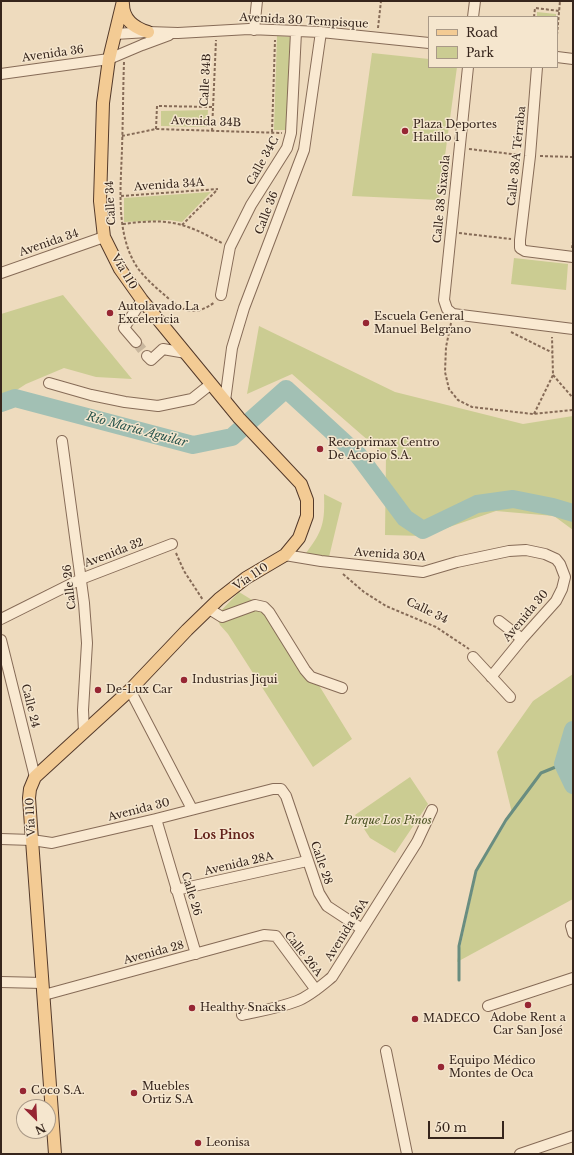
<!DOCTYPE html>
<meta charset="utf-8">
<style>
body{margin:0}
#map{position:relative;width:574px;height:1155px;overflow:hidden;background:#eedbbe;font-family:"Libre Baskerville",serif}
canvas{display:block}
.frame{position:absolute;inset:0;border:2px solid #36251c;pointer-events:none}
.legend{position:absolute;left:428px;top:16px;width:130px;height:52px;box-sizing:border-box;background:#f5e6ce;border:1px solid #a99987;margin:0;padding:5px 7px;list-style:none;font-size:12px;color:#36251c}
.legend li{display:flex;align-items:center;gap:8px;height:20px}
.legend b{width:20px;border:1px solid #a99987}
.north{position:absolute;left:16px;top:1099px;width:40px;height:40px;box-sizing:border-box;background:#f5e6ce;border:1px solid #a99987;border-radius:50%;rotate:156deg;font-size:11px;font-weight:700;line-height:16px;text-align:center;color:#36251c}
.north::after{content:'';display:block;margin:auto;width:14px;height:18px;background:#962633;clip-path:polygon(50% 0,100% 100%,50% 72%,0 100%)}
.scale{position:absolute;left:428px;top:1121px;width:76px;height:18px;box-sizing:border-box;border:2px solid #36251c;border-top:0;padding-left:5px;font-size:12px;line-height:14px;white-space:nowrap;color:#36251c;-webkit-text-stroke:3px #f5e6ce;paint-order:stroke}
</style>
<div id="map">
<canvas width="574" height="1155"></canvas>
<div class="frame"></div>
<ul class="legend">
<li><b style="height:5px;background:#f3cb94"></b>Road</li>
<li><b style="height:11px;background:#cbcc92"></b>Park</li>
</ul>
<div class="north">N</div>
<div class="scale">50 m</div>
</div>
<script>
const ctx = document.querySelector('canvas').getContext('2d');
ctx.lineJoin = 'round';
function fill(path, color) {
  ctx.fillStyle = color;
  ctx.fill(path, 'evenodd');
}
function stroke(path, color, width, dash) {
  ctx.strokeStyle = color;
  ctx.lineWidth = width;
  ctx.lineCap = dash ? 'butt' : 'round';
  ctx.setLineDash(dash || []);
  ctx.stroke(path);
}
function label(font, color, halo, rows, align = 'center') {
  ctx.font = font + ' "Libre Baskerville",serif';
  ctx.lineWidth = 3;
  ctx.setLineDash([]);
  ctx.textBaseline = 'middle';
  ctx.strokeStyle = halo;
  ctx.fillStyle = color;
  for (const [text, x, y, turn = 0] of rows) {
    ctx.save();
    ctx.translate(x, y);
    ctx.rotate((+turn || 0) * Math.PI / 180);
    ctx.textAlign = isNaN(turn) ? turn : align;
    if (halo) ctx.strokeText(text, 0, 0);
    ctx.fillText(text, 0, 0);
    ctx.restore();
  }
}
fill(new Path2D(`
 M537,12L556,14V17H537Z
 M277,36L293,37L288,130H274Z
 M372,53L429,59V67H457L439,200L352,196Z
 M208,110L207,127L161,126V111Z
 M211,192L182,222L170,220L124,222V198Z
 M514,258L568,264L566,290L511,284Z
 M63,295L132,379L96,377L64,368L26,384L9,395L1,397V314Z
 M259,326L395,392L523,424L573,416V530L554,516L496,511L423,536L385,535L386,456L292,374L247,394Z
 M324,494L342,503L329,557L306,553C323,531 325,522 324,494Z
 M239,592L275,614L352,739L313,767L228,634L220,625L216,616Z
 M573,674V899L457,962L477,871L512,813L497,752L533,701Z
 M410,777L428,804L395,853L370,838L355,815Z`), '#cbcc92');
stroke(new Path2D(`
 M459,980V946L476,871L506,820L541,773L563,764`), '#698d80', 3);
stroke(new Path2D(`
 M1,403L15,398L193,445L232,437L286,389L358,455L405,518L423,530L477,504L513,499L553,507L573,513
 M573,730L563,764L573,785`), '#a2c0b4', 18);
stroke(new Path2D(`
 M136,342L147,356`), '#c9b79e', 10, [10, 5]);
const minor = new Path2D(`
 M473,17L475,1
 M254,30L257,1
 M115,34L148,32L178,33L249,29L321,32L429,43
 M557,57L573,59
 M468,67L444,300L447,309L453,314L573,329
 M537,67L530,156L520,240V248L525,251L573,257
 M1,74L109,59L142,45L169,35
 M1,273L104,237
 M221,295L230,247L251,205L287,148L291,133L296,32
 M136,342L124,328L142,300
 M147,356L151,360L163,349L186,353
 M49,383L91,395L125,402L158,406L192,399L211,384
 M225,401L232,348L244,308L304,150L321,32
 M62,441L84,603L87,643L83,710L84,732
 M285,555L321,561L423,572L457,562L509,551L526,550L545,554L556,559L560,564L565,577L562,589L556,601L522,639L491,677
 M209,609L222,617L255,605L264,607L269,612L305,670L311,677L342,688
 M1,619L81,579L172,544
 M499,621L522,639
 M1,640L35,777
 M473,657L510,697
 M130,690L192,809
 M156,819L196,954
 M1,839L32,840L52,843L156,819L273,789H281L286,796L319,893L327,906L362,929
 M176,890L307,861
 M571,926L573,933
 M1,982L43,983
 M44,995L264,935L276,936L316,990
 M488,1006L573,978
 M242,1015C260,1011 279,1008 297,1001C310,996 321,986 332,977L417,842L432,810
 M386,1051L407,1154
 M520,1154L573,1136`);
const major = new Path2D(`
 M123,4C123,20 135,28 148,32
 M55,1154L32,840L29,798L30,789L35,777L130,690L187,630L219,599L246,578L285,555L299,538L307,516V500L301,484L239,418L142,300L120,269L104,237L100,201L103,103L109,59L123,1`);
stroke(minor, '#866b57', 12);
stroke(major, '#543a2b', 14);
stroke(new Path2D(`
 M534,17L535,8L559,11
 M378,28L381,1
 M557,35L560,1
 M124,62C123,91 123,119 122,148C121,186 115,233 137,267C146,280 158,289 169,299C186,314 197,315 215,302
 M156,129L157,106L213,107
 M212,131L216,40
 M272,132L275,40
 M122,136L156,129L282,133
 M469,149L520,155
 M540,156L573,157
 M121,196L218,189
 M123,224C139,222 157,220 173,223C191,226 206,235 222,243
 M182,225L217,190
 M459,233L511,239
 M572,248L573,242
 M451,323L446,347L445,372L449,389L458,400L472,407L533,414L573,410
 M511,332L553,353
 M553,375L573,398
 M534,414L553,375L552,337
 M176,553L184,571L203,600
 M343,574L364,592L386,606L436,627L469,649`), '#866b57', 2, [3, 2]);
stroke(minor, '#f9e9d1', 10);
stroke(major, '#f3cb94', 12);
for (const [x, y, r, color] of [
 [405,131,4,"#962633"],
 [110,313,4,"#962633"],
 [366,323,4,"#962633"],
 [320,449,4,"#962633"],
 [184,680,4,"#962633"],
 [98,690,4,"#962633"],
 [528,1005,4,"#962633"],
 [192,1008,4,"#962633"],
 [415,1019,4,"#962633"],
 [441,1067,4,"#962633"],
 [23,1091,4,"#962633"],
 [134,1093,4,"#962633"],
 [198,1143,4,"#962633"]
]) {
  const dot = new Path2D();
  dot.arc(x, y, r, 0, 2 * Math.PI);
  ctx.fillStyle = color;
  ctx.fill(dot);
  stroke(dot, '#f5e6ce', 1.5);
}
label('11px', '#36251c', '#f5e6ce', [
 ["Avenida 30 Tempisque",304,21,3],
 ["Avenida 36",53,54,-8],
 ["Calle 34B",206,80,-87],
 ["Avenida 34B",206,122,2],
 ["Calle 38A Térraba",517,156,-84],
 ["Calle 34C",263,161,-61],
 ["Avenida 34A",169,185,-4],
 ["Calle 38 Sixaola",442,199,-84],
 ["Calle 34",111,203,-93],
 ["Calle 36",267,213,-69],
 ["Avenida 34",49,243,-19],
 ["Vía 110",124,272,59],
 ["Avenida 32",114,553,-21],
 ["Avenida 30A",390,555,4],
 ["Vía 110",251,577,-34],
 ["Calle 26",70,587,-97],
 ["Calle 34",427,611,26],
 ["Avenida 30",526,616,-50],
 ["Calle 24",30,706,76],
 ["Avenida 30",139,810,-14],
 ["Vía 110",31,817,-93],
 ["Calle 28",321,863,71],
 ["Avenida 28A",239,864,-13],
 ["Calle 26",191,894,73],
 ["Avenida 26A",347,930,-58],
 ["Avenida 28",154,953,-15],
 ["Calle 26A",303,954,52]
]);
label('11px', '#36251c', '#f5e6ce', [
 ["Plaza Deportes",413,125],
 ["Hatillo 1",413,138],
 ["Autolavado La",118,307],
 ["Excelericia",118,320],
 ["Escuela General",374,317],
 ["Manuel Belgrano",374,330],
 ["Recoprimax Centro",328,443],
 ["De Acopio S.A.",328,456],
 ["Industrias Jiqui",192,680],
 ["De-Lux Car",106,690],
 ["Healthy Snacks",200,1008],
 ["Adobe Rent a",528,1018,"center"],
 ["Car San José",528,1031,"center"],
 ["MADECO",423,1019],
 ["Equipo Médico",449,1061],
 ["Montes de Oca",449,1074],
 ["Muebles",142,1087],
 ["Ortiz S.A",142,1100],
 ["Coco S.A.",31,1091],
 ["Leonisa",206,1143]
], 'left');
label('italic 11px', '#4b5222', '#f5e6ce', [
 ["Parque Los Pinos",388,821]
]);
label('italic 12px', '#2b564e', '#f5e6ce', [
 ["Río María Aguilar",137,430,15]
]);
label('bold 12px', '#63221b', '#f5e6ce', [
 ["Los Pinos",224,836]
]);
</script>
